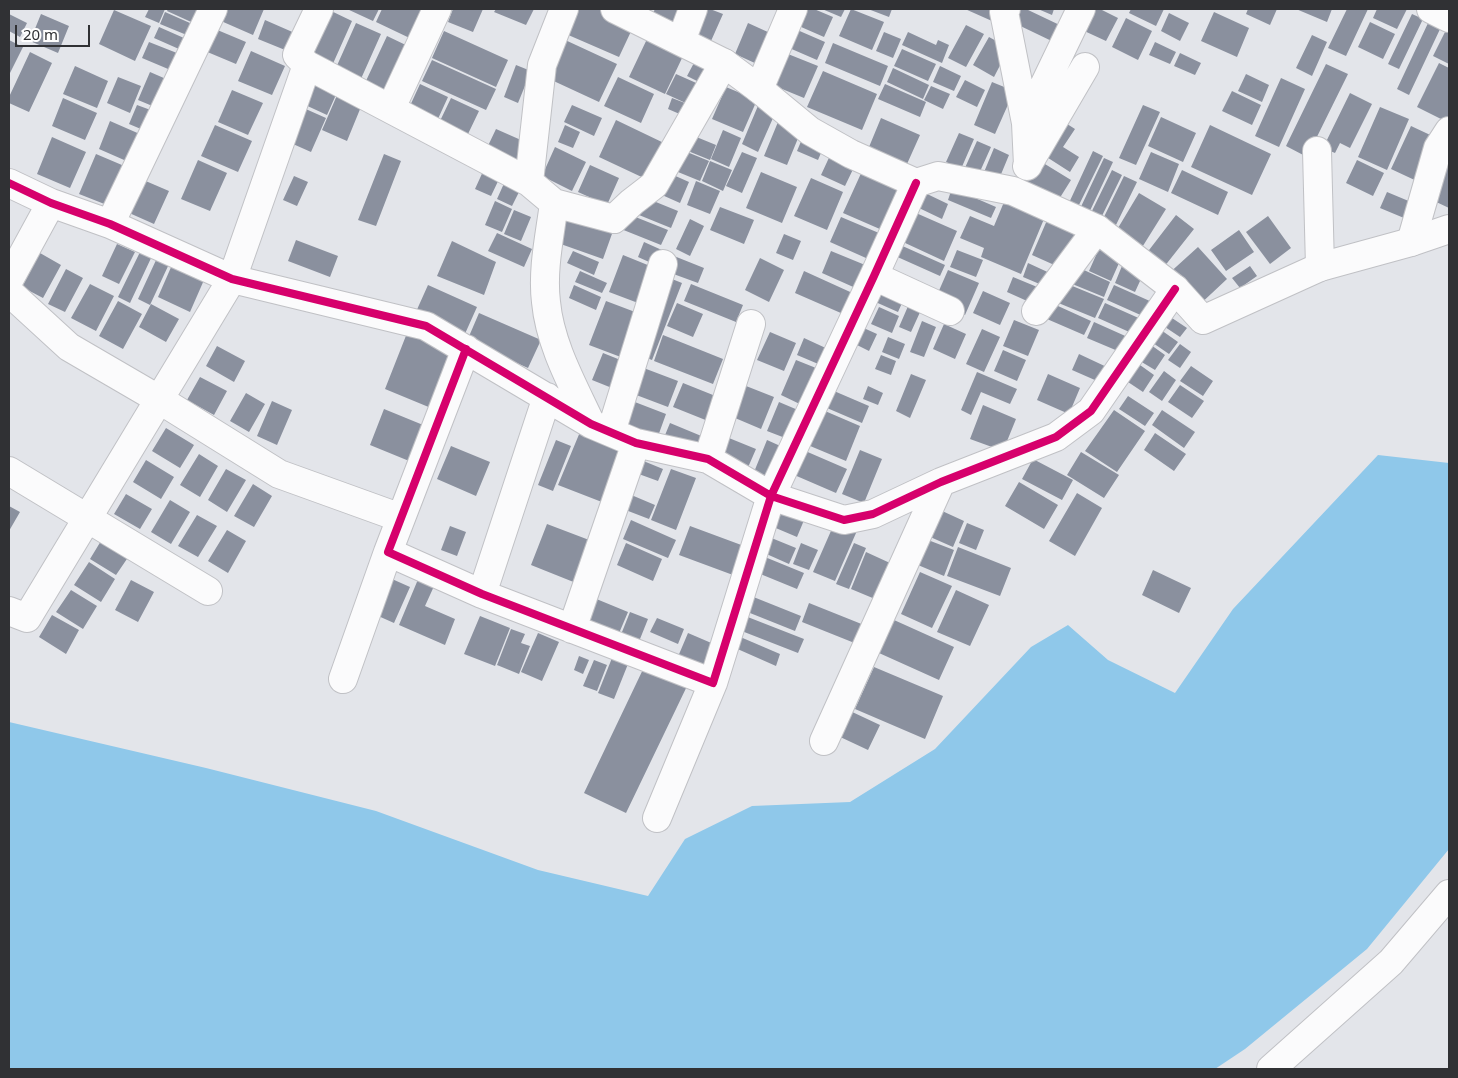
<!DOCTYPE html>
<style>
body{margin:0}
#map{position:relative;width:1458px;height:1078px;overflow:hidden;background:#e3e5ea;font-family:"Noto Sans",sans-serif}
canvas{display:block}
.frame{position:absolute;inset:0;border:10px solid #303134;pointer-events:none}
.scale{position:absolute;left:15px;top:25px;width:75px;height:22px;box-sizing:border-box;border:2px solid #303134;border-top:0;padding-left:6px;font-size:15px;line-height:18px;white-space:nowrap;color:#303134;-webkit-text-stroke:4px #fff;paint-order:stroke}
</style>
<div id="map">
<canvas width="1458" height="1078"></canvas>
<div class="frame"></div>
<div class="scale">20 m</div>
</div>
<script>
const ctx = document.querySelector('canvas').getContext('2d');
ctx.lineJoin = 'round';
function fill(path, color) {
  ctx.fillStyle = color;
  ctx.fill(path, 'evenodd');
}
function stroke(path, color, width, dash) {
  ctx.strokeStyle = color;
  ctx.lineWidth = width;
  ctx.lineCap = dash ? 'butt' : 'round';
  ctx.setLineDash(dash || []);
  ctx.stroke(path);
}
fill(new Path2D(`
 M1378,455L1449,463V849L1367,949L1245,1049L1215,1069H9V722L206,768L376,811L538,870L648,896L685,839L752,806L850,802L935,749L1031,647L1068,625L1108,660L1175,693L1233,609Z`), '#8fc8ea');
fill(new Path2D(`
 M149,9H165L159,23L145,17Z
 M168,9H200V26L167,11Z
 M226,9H264L253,35L221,21Z
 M327,9L352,21L331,68L306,56Z
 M347,9H379L373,21Z
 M382,9H433L418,42L376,22Z
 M453,9H483L473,32L448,22Z
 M496,9H534L526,25L494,12Z
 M578,9H598L634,25L619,57L566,34Z
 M655,9H692L684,27L653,13Z
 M702,9H710L723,14L711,41L691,33Z
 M798,9H814L833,17L824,37L792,23Z
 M822,9H845L841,17Z
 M851,9L884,22L872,50L839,36Z
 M868,9H892L889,17Z
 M965,9H997L992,21Z
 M1016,9H1026L1068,29L1060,45L1010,21Z
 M1038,9H1054L1052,15Z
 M1089,9H1100L1118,18L1106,41L1080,29Z
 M1131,9H1164L1156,26L1129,13Z
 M1248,9H1277L1270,25L1246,14Z
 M1296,9H1332L1327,22Z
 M1347,9H1368L1346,56L1328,48Z
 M1377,9H1407L1397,29L1373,18Z
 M114,10L151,26L135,61L99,44Z
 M165,12L199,27L194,38L160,24Z
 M1214,12L1249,28L1237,57L1201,41Z
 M1169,13L1189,23L1180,41L1161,31Z
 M9,14L27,23L20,37L9,31Z
 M41,14L69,26L58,53L30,41Z
 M1412,14L1423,19L1399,69L1388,64Z
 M1126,18L1152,31L1138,60L1112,47Z
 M265,20L297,34L290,52L258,39Z
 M1429,21L1441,27L1409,95L1397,89Z
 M1370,22L1395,34L1383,59L1358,47Z
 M356,23L381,34L360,81L335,70Z
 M748,23L770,33L757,64L735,54Z
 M966,25L984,34L966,67L948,58Z
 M159,27L193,42L188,53L154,38Z
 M215,29L246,42L236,64L205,51Z
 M795,29L825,42L817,60L787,47Z
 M1446,30L1449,31V64L1433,56Z
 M444,31L508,60L496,87L432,58Z
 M884,32L901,39L893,58L876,51Z
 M908,32L936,45L938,40L949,45L942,63L902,45Z
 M1312,35L1327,42L1312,76L1296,68Z
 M387,36L412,48L391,94L365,83Z
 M989,37L1009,48L994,77L973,65Z
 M563,39L617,64L599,102L545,77Z
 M647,39L683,56L665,94L629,77Z
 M9,40L23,47L9,75Z
 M149,42L187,57L180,74L142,58Z
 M1155,42L1176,52L1170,64L1149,55Z
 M833,43L888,66L880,86L825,63Z
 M902,49L936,64L928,81L894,66Z
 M251,51L285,66L272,95L238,81Z
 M30,52L52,63L29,112L9,103V97Z
 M783,52L818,66L804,98L770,84Z
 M1180,53L1201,63L1195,75L1174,66Z
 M432,60L496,89L486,110L422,81Z
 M695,61L717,71L709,87L687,76Z
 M1439,63L1449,68V123L1417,107Z
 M1326,64L1348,74L1307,157L1286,146Z
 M516,65L531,71L518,103L504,97Z
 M75,66L108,81L97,108L63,94Z
 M940,66L961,76L954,91L933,82Z
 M893,68L929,85L923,99L887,82Z
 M823,71L877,94L862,130L807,107Z
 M150,72L173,82L162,110L138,100Z
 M676,74L703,86L689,118L668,109L672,98L690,105L666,94Z
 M1246,74L1269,85L1262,102L1238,91Z
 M313,76L339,88L327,115L301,103Z
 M118,77L141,86L130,113L107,103Z
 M618,77L654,94L641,123L604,106Z
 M1281,78L1305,89L1279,147L1255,136Z
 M965,80L985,90L977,107L956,97Z
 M992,82L1014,91L995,134L974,125Z
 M420,84L448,97L437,121L409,108Z
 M885,84L926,102L920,117L878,99Z
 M341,86L365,97L347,141L322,130Z
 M931,86L950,94L943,109L924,100Z
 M726,87L757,100L743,132L712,119Z
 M232,90L263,103L248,135L218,122Z
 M1232,91L1261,105L1252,125L1222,111Z
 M1350,93L1372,104L1350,148L1340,143L1335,153L1323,148Z
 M63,98L97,113L85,140L52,126Z
 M451,98L479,111L468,134L440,121Z
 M760,101L777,109L758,152L742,144Z
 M137,105L156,112L148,132L129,124Z
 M572,105L602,118L594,136L564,122Z
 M1143,105L1160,112L1136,165L1119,158Z
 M299,106L326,118L311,152L284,140Z
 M1380,107L1409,119L1387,170L1358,157Z
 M1161,117L1196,133L1183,162L1148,146Z
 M881,118L920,135L907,164L869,147Z
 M616,120L666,144L648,180L599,157Z
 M110,121L142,135L131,163L99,149Z
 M778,122L801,131L787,165L764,156Z
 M1064,122L1075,129L1063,147L1079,157L1070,172L1042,154Z
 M215,125L252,141L238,172L201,156Z
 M565,125L580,132L573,148L558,142Z
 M1210,125L1271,154L1252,195L1191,167Z
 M1411,126L1441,140L1421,183L1391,169Z
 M496,129L530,144L520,165L486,150Z
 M723,130L741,138L729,167L711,159Z
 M805,132L826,141L818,160L797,151Z
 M959,133L974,139L961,169L946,162Z
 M694,136L716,145L710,160L688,151Z
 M52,137L86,152L70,188L37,174Z
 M977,141L991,147L978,176L964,170Z
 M555,147L586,162L572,191L542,176Z
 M994,148L1009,155L997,184L982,177Z
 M833,149L857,161L845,186L821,175Z
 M1093,151L1103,156L1077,209L1068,205Z
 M687,152L709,161L700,181L678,172Z
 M742,152L757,158L742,193L726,186Z
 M1151,152L1179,164L1168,192L1139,179Z
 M96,154L129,168L112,207L79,194Z
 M384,154L401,161L376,226L358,220Z
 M1104,158L1113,162L1087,217L1078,213Z
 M1449,158V208L1430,199Z
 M198,160L227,173L210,211L181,199Z
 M1357,160L1384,173L1373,196L1346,183Z
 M710,161L732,170L723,191L702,181Z
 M1040,161L1071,180L1056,204L1025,184Z
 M590,165L619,178L607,205L578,192Z
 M485,167L501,175L491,196L475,189Z
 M863,169L908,188L889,233L843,213Z
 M1112,170L1122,175L1100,220L1090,215Z
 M1182,170L1228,192L1218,215L1171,193Z
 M761,172L797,187L782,223L746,208Z
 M671,174L689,182L680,203L662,195Z
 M294,176L308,182L297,206L283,200Z
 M1124,176L1137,182L1115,227L1102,221Z
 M811,178L843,192L827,230L794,216Z
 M141,179L169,191L154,224L127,212Z
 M506,179L522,186L512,206L497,199Z
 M696,181L720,191L710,214L687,205Z
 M952,188L996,207L991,218L948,200Z
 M1387,192L1411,202L1404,218L1380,208Z
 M925,193L948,204L942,219L919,208Z
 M1139,193L1166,209L1141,249L1115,233Z
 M646,198L678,211L671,228L639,215Z
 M495,201L512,209L502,232L485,225Z
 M1004,202L1044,219L1021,274L981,257L984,248L960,238L970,216L994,226Z
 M720,207L754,220L744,244L710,230Z
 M514,210L531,217L521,241L504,234Z
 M565,213L613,231L603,259L555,242Z
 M916,213L957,231L944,261L903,242Z
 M628,214L668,230L661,245L621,229Z
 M1176,215L1194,229L1164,267L1146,254Z
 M1268,216L1291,248L1270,264L1246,232Z
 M841,217L886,236L875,262L830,242Z
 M1048,218L1077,231L1061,268L1032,255Z
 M690,219L704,226L690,256L676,249Z
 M1239,230L1254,252L1226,271L1211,250Z
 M497,233L532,249L524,267L488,251Z
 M784,234L801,241L793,260L776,253Z
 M296,240L338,256L330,277L288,261Z
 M452,241L496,262L484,295L437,276Z
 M644,242L664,251L658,266L638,257Z
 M117,244L135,252L119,284L102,276Z
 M898,244L945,265L940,276L893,255Z
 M1101,244L1123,254L1111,281L1089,271Z
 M1198,247L1227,279L1196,308L1166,276Z
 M141,250L152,256L130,303L118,297Z
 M957,250L983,260L976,277L950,267Z
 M573,251L599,262L594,275L567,263Z
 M831,251L870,267L860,290L822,273Z
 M40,253L61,265L43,298L22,287Z
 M623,255L660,270L646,306L609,292Z
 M674,256L704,268L698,283L668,272Z
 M157,258L169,264L150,305L138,299Z
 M760,258L784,270L769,302L745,290Z
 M1124,261L1145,270L1135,292L1115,283Z
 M1028,263L1054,275L1049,288L1023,277Z
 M172,265L204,280L190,312L158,297Z
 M1073,265L1110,282L1104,297L1065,281Z
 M1250,266L1257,276L1240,288L1232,278Z
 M66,269L83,278L65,312L48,304Z
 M948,270L979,283L965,315L934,302Z
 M580,271L607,283L602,293L575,282Z
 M804,271L859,296L850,317L795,293Z
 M667,277L682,283L652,360L637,354Z
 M1013,277L1042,289L1036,305L1007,292Z
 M879,282L906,294L898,312L871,300Z
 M1065,283L1104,299L1095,318L1056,302Z
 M90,284L114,296L96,331L71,318Z
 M691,284L743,305L736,322L684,301Z
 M428,285L477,307L464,336L415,314Z
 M574,285L601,297L596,310L569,298Z
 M1114,285L1152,302L1145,317L1107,300Z
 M983,291L1010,303L1000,325L973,313Z
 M118,301L142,314L123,349L99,336Z
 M606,301L643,315L626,359L589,345Z
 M1047,301L1091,321L1084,335L1040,316Z
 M677,303L703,314L693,337L667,326Z
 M1105,303L1143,320L1136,335L1098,318Z
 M151,304L179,319L166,342L139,327Z
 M909,304L921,310L911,332L899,327Z
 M879,307L899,316L892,333L871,324Z
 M479,313L541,340L528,368L467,341Z
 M1172,318L1187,328L1180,337L1165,327Z
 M1014,320L1039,330L1028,356L1003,346Z
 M922,321L936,327L924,357L910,352Z
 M1094,322L1132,339L1125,354L1087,338Z
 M944,324L966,334L955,359L933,349Z
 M857,325L877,334L869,351L849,341Z
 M409,328L456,347L431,408L385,389Z
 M982,329L1000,337L984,372L966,364Z
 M1161,330L1178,342L1169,354L1153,343Z
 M770,332L796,343L784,371L757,360Z
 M663,335L723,359L713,384L654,361Z
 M888,337L905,344L899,359L882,352Z
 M804,338L830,350L823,366L797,355Z
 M1180,344L1191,352L1180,368L1168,360Z
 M1151,345L1165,355L1155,370L1140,361Z
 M217,346L245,361L234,382L206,366Z
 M1003,350L1026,360L1017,381L994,371Z
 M603,353L628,363L617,390L592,380Z
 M1079,354L1111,369L1104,384L1072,370Z
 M881,355L896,361L891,375L875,369Z
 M796,360L821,370L806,407L781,395Z
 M1140,365L1154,375L1143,392L1128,382Z
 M1191,366L1213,381L1203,396L1180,381Z
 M641,367L678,381L668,407L631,393Z
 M1164,371L1176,380L1162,401L1149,392Z
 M977,372L1017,389L1010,404L981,392L971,415L961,410Z
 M911,374L926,380L910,418L896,411Z
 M1048,374L1080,388L1069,414L1037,400Z
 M200,377L227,391L214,415L187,400Z
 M683,383L718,397L708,421L673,407Z
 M741,384L774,397L761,429L728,415Z
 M1180,385L1204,401L1192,418L1168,402Z
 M868,386L883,393L878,405L863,399Z
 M827,388L869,406L862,423L820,405Z
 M246,393L265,404L249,432L230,421Z
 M1128,396L1154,413L1145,426L1119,409Z
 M627,399L666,414L657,439L617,424Z
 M272,401L292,410L277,445L257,436Z
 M779,402L805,413L793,441L767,431Z
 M983,405L1016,419L1003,451L970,439Z
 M818,408L860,426L846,461L803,443Z
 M384,409L428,427L414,463L370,445Z
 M1114,410L1145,431L1117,472L1085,451Z
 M1162,410L1195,432L1184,448L1152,425Z
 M670,423L711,440L704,457L663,440Z
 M166,428L194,445L180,468L152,451Z
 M580,432L628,452L607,504L558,485Z
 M1155,433L1186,454L1174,471L1144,450Z
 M724,436L756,449L746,472L714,459Z
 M556,440L571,446L553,491L538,485Z
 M767,440L787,449L771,485L752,477Z
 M451,446L490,462L476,496L437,479Z
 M803,450L847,469L836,493L792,474Z
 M860,450L882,459L864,503L842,494Z
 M1081,452L1119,475L1104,498L1067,475Z
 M199,454L218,466L200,497L180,485Z
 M1033,459L1073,480L1062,500L1022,479Z
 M146,460L174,477L161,499L133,482Z
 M641,460L663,469L658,481L636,473Z
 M226,469L246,480L227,512L208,500Z
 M671,469L696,478L676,530L651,520Z
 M1019,482L1058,505L1044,529L1005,506Z
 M253,484L272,496L254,527L234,516Z
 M1077,493L1102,508L1075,556L1049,541Z
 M126,494L152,509L140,529L114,514Z
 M629,494L655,505L649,519L623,509Z
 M170,500L190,512L171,544L151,532Z
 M781,503L807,513L797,537L771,526Z
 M9,506L20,512L9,531Z
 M940,510L964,521L953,547L928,536Z
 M197,515L217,526L198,557L178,546Z
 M631,520L676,540L668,558L623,539Z
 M967,523L984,530L976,550L959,543Z
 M547,524L597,543L581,585L531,565Z
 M834,524L856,533L835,581L813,572Z
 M450,526L466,532L457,556L441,550Z
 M690,526L744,546L733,575L679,555Z
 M227,530L246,541L228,573L208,561Z
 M104,536L131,553L116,575L90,559Z
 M769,537L796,548L789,564L762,552Z
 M928,540L954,550L944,576L918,565Z
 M626,543L662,559L653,581L617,565Z
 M801,543L818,550L809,570L793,564Z
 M854,543L866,548L849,589L836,584Z
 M958,547L1011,568L1000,596L947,576Z
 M866,552L890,563L875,599L851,589Z
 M760,555L804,573L797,589L753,571Z
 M89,562L115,579L101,602L74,585Z
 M1153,570L1191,588L1179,613L1142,595Z
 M920,572L952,586L932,628L901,614Z
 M419,577L435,584L425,606L455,619L445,645L399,625Z
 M392,579L410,587L394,623L376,615Z
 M131,580L154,592L138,622L115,610Z
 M71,590L97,606L83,629L56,612Z
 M956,590L989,605L970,646L937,632Z
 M751,596L801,616L795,631L745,611Z
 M594,598L628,612L617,638L584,624Z
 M809,603L869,627L862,646L802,622Z
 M630,612L648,619L638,644L620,637Z
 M740,614L804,639L798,653L734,628Z
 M52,615L79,630L66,654L39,637Z
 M480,616L510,628L495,666L464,654Z
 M657,618L684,629L678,644L650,632Z
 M894,620L954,647L939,680L879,653Z
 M511,629L525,634L521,643L530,646L519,674L497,665Z
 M538,633L559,642L542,681L521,672Z
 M688,633L716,645L706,671L677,659Z
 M738,636L780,654L776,666L733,647Z
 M579,656L589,660L583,674L574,670Z
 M612,658L628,664L614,699L598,693Z
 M594,660L607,665L597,691L583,686Z
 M647,661L689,682L626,813L584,793Z
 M874,667L943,696L925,739L855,709Z
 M848,710L880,725L868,750L836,735Z`), '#8a909e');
const street = new Path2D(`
 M319,9L297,55L307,65L529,182
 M564,9L542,65L529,182L554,203C550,235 542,269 546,302C550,345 573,385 591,424
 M1006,9L1004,12L1026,123L1028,165
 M1431,9L1449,18
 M681,41L693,9
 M759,89L793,9
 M391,108L437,9
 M1026,123L1081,9
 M1317,151L1320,267
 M1027,166L1085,67
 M9,183L51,203L110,224L232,279L426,326L591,424L636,443L708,459L771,496L844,520L873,514L941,482L1056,437L1091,411L1175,289
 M554,203L614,219L632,202L654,185L724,63
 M110,224L213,9
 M1411,242L1438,148L1449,131
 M874,276L950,311
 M9,280L51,203
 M9,292L69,347L160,400L279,474L401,518
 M1036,311L1097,229
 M466,349L388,552L482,594L713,683L771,496L874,276L916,183
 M611,432L663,264
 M708,459L751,324
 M9,471L208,591
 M482,594L547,397
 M9,611L27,618L232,279L307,65
 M572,629L636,443
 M343,679L388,552
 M824,741L941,482
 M657,818L713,683
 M1271,1069L1391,962L1449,894`);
const secondary = new Path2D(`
 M615,9L724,63L759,89L810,131L851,154L916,183L938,176L1013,191L1097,229L1175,289L1203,320L1320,267L1411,242L1449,229`);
stroke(street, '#c0c1c5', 30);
stroke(secondary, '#c0c1c5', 30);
stroke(street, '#fbfbfc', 28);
stroke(secondary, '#fbfbfc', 28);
stroke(new Path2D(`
 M9,183L51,203L110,224L232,279L426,326L591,424L636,443L708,459L771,496L844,520L873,514L941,482L1056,437L1091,411L1175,289
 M466,349L388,552L482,594L713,683L771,496L874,276L916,183`), '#d6006c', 8);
</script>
